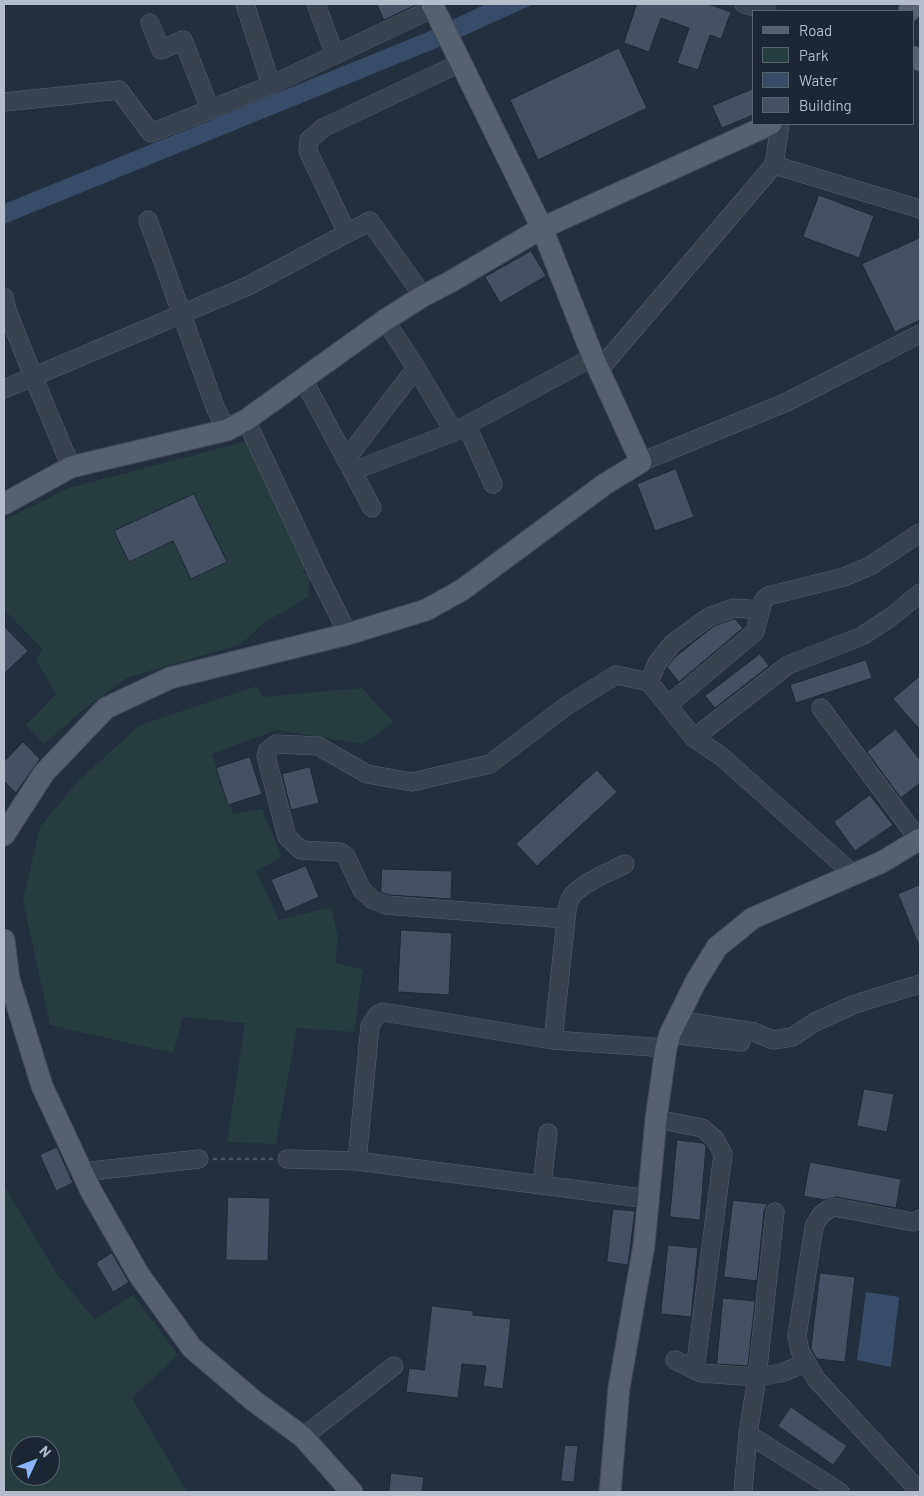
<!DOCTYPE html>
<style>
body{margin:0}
#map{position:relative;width:924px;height:1496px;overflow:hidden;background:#242f3e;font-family:Barlow,sans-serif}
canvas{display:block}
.frame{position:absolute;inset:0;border:5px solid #b4bcc9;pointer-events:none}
.legend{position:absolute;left:752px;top:10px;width:162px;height:115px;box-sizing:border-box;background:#1d2633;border:1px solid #59626f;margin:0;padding:6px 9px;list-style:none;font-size:15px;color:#b4bcc9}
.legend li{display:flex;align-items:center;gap:10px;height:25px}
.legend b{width:25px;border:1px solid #59626f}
.north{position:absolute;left:10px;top:1436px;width:50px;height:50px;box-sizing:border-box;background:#1d2633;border:1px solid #59626f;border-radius:50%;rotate:47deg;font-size:14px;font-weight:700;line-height:20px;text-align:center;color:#b4bcc9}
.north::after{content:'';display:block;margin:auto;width:18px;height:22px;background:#8ab4f8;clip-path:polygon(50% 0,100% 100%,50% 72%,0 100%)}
</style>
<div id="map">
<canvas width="924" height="1496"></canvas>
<div class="frame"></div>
<ul class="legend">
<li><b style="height:6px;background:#56606e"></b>Road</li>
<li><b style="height:14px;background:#263c3f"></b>Park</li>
<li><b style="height:14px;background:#394c67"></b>Water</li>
<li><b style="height:14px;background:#455162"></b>Building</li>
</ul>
<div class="north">N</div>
</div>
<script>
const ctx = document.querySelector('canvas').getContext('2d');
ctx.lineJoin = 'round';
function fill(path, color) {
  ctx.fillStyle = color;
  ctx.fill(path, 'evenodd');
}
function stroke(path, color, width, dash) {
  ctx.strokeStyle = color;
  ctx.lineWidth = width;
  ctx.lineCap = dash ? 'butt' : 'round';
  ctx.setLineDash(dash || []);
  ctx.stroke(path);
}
fill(new Path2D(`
 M251,440L308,569L301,572L310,575L308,597L264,623L241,644L127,678L85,708L44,744L26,725L56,694L36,660L42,649L4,609V520L69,488Z
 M257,686L262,697L362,688L393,722L363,744L276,730L212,754L233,814L262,809L282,857L256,871L279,920L331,907L338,936L335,963L363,970L354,1032L297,1028L276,1144L227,1142L245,1023L183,1017L173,1053L50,1025L23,900L40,827L79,780L140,725Z
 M4,1186L57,1274L95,1320L133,1295L178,1355L132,1398L187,1492H4ZM20,1446H50V1476H20Z`), '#263c3f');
fill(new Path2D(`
 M486,4H534L439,47L4,224V204L425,33Z
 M866,1292L899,1297L891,1367L857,1360Z`), '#394c67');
const building = new Path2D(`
 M377,4H418L384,20Z
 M637,4H708L731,12L721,39L710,35L698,70L677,63L689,28L661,18L649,52L624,43Z
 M619,48L647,108L538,160L510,100Z
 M753,89V115L722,128L712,106Z
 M819,195L874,216L859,258L803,237Z
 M920,238V320L895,332L862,264Z
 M531,251L546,276L500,303L485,277Z
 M676,469L694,517L655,531L637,484Z
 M194,494L227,562L191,579L173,541L129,562L114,531Z
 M735,619L743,628L679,682L667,667L674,658L714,626Z
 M4,626L28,651L4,674Z
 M760,654L769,666L715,708L705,696Z
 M866,660L872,678L796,703L790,685Z
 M920,676V730L893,699Z
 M896,729L920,760V783L901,798L867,752Z
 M23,742L40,759L16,793L4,781V762Z
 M250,757L262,794L228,805L216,768Z
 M310,767L319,803L291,810L282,774Z
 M597,770L617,792L537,866L516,844Z
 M870,795L893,825L855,851L834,822Z
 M306,866L319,897L285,912L271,880Z
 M382,869L452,871L451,899L388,895L381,892Z
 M920,885V948L898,894Z
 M401,930L452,933L449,995L398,992Z
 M864,1089L894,1094L887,1132L857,1126Z
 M677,1140L703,1143L706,1146L700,1220L670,1217Z
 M57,1147L73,1183L56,1191L40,1155Z
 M810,1162L901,1179L896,1208L836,1197L824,1200L804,1196Z
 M228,1197L270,1198L268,1261L226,1260Z
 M733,1200L768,1204L764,1211L757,1281L724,1277Z
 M613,1209L635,1211L628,1265L607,1262Z
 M668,1245L698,1248L691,1317L661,1314Z
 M112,1253L129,1282L113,1292L96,1263Z
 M820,1273L855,1277L845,1362L817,1359L811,1349Z
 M723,1298L755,1301L748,1366L717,1364Z
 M432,1306L473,1311V1315L511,1319L503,1389L483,1386L486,1366L462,1364L458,1398L406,1392L409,1368L424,1370Z
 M791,1407L847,1446L833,1465L778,1426Z
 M565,1445L578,1446L574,1482L561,1481Z
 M391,1473L424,1477L422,1492H389Z`);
fill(building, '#455162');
stroke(building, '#1f2835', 1);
const minor = new Path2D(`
 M245,4L271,85
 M316,4L335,55
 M744,4L767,11
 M150,23L161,50L183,40L210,109
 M4,102L119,90L151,133L271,85L434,8
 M774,165L920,209
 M148,220L215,407L227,430
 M347,233L308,151L309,140L323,128L460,63
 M4,297L7,310L33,376L71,467
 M385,320L416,368L454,432L593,357
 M599,370L774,165L780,124
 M303,379L372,508
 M4,389L248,286L370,221L423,296
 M246,420L317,572L348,634
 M467,426L493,484
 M347,458L416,368
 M641,462L787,402L920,334
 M353,471L454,432
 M649,682L657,663L673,643L709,617L734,608L761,610
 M668,705L755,632L763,601L768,596L844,577L870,566L920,533
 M821,708L919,840
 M694,738L788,665L862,636L891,617L920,593
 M566,919C567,912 567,905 570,899C578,884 610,872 625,864
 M677,1020L754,1032L773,1040L792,1037L815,1022L855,1004L920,984
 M670,1034L741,1042
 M553,1040L566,919L386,905L373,900L362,890L346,856L340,852L301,850L287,837L266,756L268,750L276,744L318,746L367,774L412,782L490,764L566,706L616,675L649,682L694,738L721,756L854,875
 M656,1119L702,1128L715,1139L723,1154L695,1370
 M287,1159L357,1161L649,1199
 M357,1161L370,1026L377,1015L383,1012L553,1040L666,1048
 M82,1172L199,1159
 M542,1185L548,1133
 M920,1219L913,1222L834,1207C823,1211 819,1216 814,1227L797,1336L800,1351L816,1379L920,1492
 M675,1360L701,1373L757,1377L781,1373L806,1363
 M748,1434L840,1492
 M303,1437L394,1366
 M743,1492L748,1434L757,1377L775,1212`);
const major = new Path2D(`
 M909,11L916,4
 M913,57L920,60
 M4,504L71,467L227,430L246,420L385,320L423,296L450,282L542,228L771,124
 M4,835L44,773L106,708L170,678L348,634L426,610L462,590L605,484L641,462L593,357L542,228L432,4
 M4,940L9,979L42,1086L91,1191L139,1275L192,1348L254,1401L303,1437L352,1492
 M610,1492L619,1388L644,1245L656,1119L666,1048L670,1034L695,983L717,947L753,918L882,862L920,839`);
stroke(minor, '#565f6c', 19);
stroke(major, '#414a57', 23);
stroke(new Path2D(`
 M213,1159H273`), '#44595c', 2.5, [4, 4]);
stroke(minor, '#38414e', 18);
stroke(major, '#56606e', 21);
</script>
